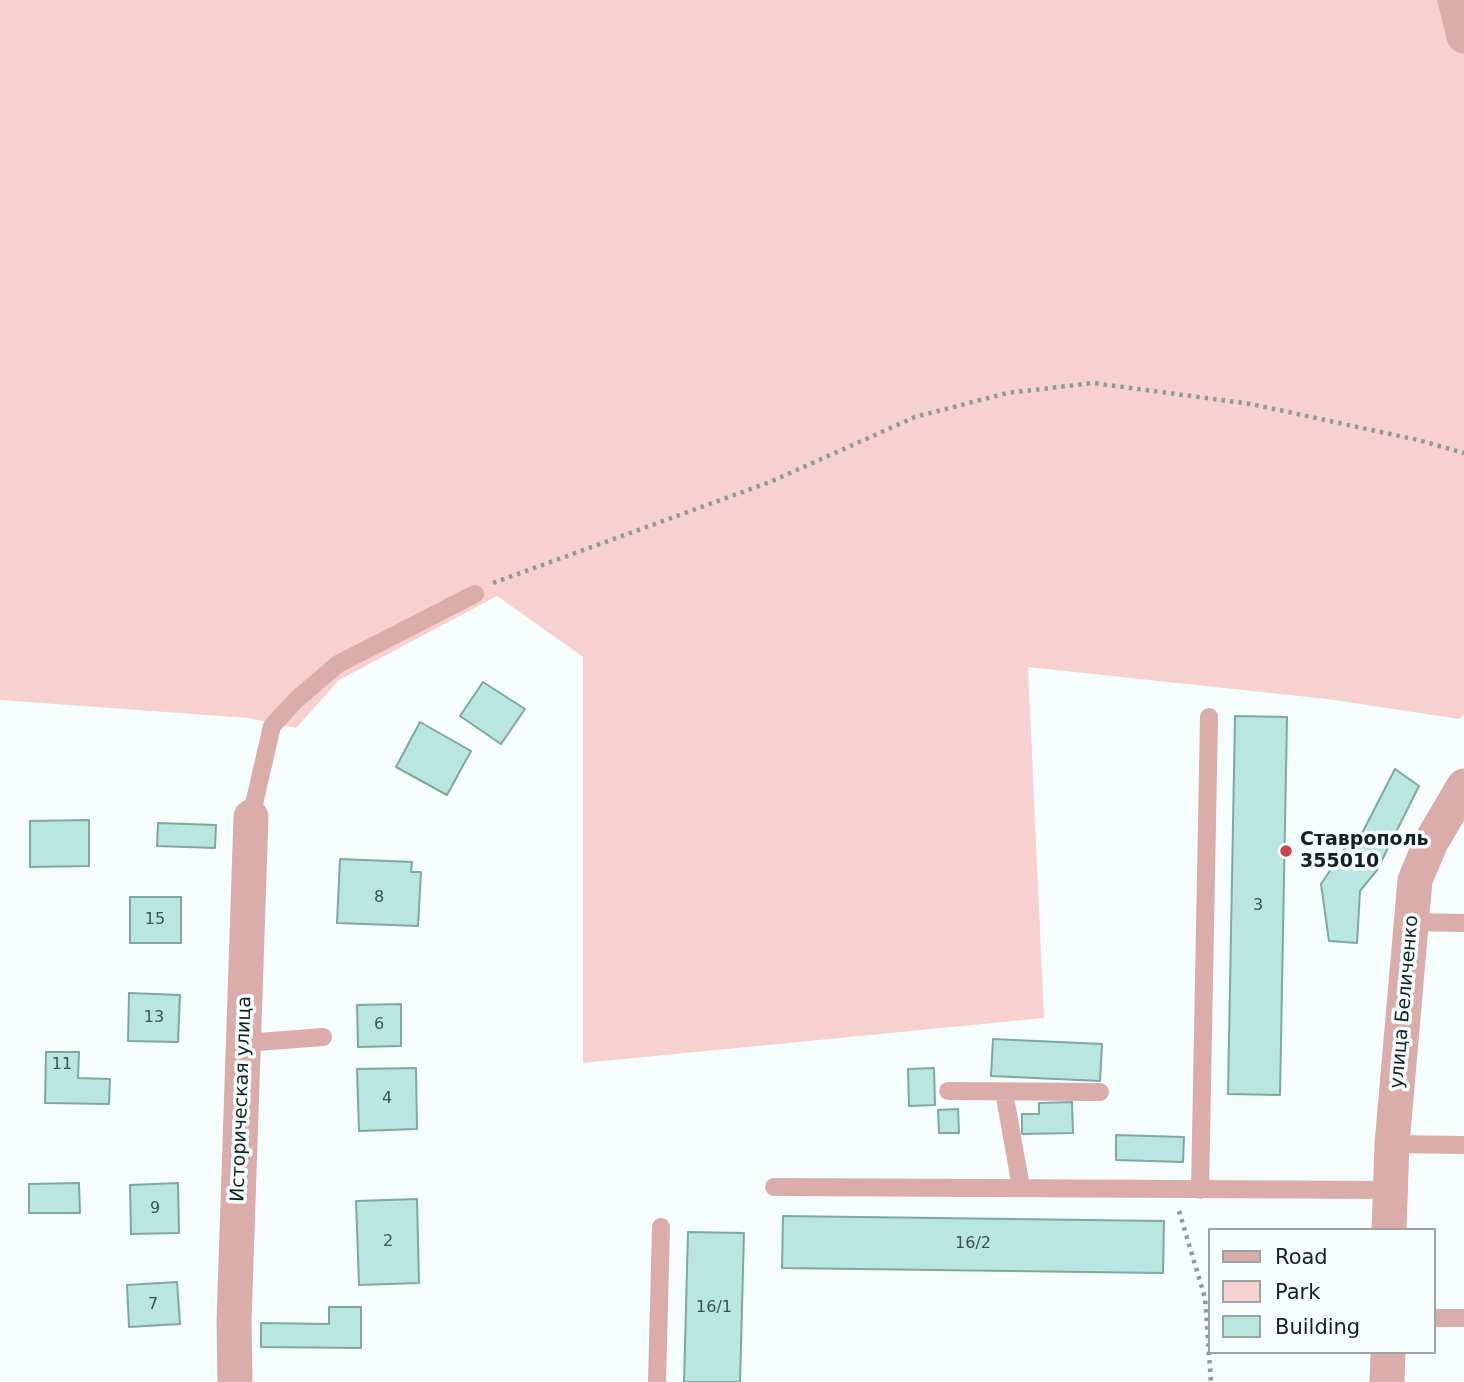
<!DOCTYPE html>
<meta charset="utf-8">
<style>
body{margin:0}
#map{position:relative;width:1464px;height:1382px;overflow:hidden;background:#f5fefc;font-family:"DejaVu Sans",sans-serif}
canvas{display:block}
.legend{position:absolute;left:1208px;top:1228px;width:228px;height:126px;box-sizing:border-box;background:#f5fefc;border:2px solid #9aa6a4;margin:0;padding:9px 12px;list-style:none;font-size:21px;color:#112220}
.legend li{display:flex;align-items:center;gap:14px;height:35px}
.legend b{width:35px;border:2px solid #9aa6a4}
</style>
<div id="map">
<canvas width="1464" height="1382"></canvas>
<ul class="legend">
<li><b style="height:9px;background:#daadab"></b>Road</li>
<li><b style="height:19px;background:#f7d1cf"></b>Park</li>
<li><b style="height:19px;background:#bae6e0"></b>Building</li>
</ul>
</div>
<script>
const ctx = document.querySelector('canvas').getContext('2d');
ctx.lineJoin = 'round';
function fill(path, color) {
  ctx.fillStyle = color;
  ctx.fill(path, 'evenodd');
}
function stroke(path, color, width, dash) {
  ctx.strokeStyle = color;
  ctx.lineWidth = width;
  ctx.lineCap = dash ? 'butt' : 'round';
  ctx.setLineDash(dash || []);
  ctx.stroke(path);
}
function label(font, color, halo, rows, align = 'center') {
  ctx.font = font + ' "DejaVu Sans",sans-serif';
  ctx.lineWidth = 7;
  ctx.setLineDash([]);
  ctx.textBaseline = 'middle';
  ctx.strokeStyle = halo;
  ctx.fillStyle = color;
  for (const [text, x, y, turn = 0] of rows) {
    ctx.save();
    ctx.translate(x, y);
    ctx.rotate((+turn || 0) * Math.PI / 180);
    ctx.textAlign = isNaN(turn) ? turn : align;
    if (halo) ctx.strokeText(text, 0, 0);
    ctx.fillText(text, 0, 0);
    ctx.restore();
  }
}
fill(new Path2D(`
 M0,0H1464V715L1459,719L1327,699L1028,667L1044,1018L583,1063V657L497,596L339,680L296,728L248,718L0,700Z`), '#f7d1cf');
const building = new Path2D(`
 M483,682L525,709L501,744L460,716Z
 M1235,716L1287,717L1280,1095L1228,1094Z
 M420,722L471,751L447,795L396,767Z
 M1395,769L1419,786L1377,870L1360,891L1357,943L1329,941L1321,884L1351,839L1358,841Z
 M89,820V866L30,867V821Z
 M158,823L216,825L215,848L157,846Z
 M340,859L412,862L411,872H421L418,926L337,923Z
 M130,897H181V943H130Z
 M129,993L180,995L178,1042L128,1041Z
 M401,1004V1046L358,1047L357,1005Z
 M993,1039L1102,1044L1100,1081L991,1076Z
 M46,1052H79L78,1078L110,1079L109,1104L45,1103Z
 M416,1068L417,1129L359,1131L357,1069Z
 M934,1068L935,1105L909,1106L908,1069Z
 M1072,1102L1073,1133L1022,1134V1114H1039V1103Z
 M958,1109L959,1133H939L938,1110Z
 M1116,1135L1184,1137L1183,1162L1116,1160Z
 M79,1183L80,1213H29V1184Z
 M178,1183L179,1233L131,1234L130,1185Z
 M417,1199L419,1283L359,1285L356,1201Z
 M783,1216L1164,1221L1163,1273L782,1268Z
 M688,1232L744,1233L740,1382H684Z
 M177,1282L180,1324L129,1327L127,1285Z
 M329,1307H361V1348L261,1347V1323L329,1324Z`);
fill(building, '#bae6e0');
stroke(building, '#7da8a3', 2);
stroke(new Path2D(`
 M493,583L770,482L915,417L1007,393L1093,383L1251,404L1418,440L1464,453
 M1179,1211L1205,1298L1211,1382`), '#8f9b99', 4.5, [3.5, 5]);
stroke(new Path2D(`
 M251,817L272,726L296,700L338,664L475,594
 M1412,922L1464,923
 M245,1043L323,1037
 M948,1091L1100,1092
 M1004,1092L1021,1187
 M1392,1144L1464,1145
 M774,1187L1390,1190
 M1200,1190L1209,717
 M1434,1318H1464
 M657,1382L661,1227`), '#daadab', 18);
stroke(new Path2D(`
 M1455,0L1464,36
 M1389,1230L1392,1144L1415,880L1431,842L1464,786
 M235,1382L234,1321L251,817
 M1387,1382L1388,1352`), '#daadab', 35);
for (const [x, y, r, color] of [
 [1286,851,7,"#d04048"]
]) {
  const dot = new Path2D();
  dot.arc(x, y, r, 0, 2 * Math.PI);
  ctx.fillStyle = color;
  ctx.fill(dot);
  stroke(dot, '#f5fefc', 2.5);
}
label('16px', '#3b5350', null, [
 ["8",379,898],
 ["3",1258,906],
 ["15",155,920],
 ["13",154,1018],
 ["6",379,1025],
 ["11",62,1065],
 ["4",387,1099],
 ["9",155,1209],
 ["2",388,1242],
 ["16/2",973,1244],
 ["7",153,1305],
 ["16/1",714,1308]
]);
label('bold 19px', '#112220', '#f5fefc', [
 ["Ставрополь",1300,840],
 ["355010",1300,862]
], 'left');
label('19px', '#112220', '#f5fefc', [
 ["улица Беличенко",1405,1002,-85],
 ["Историческая улица",242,1099,-88]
]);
</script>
